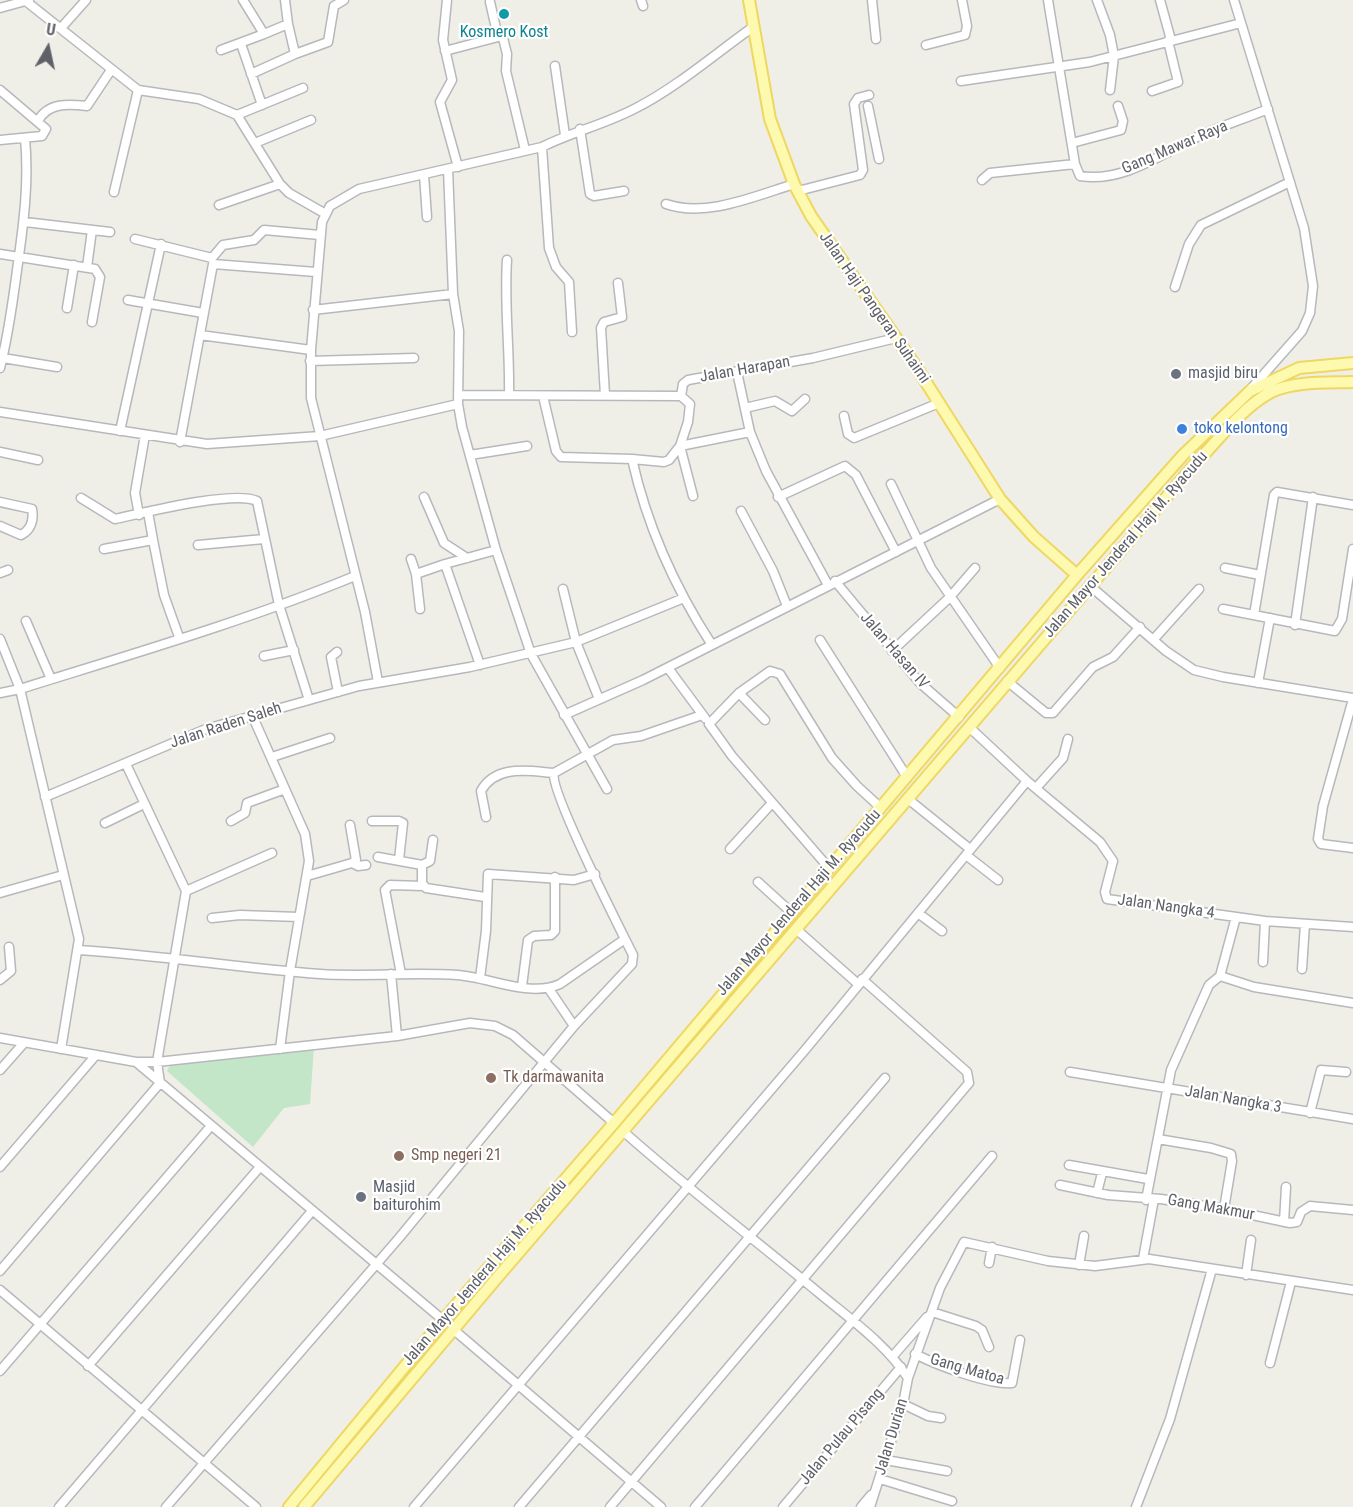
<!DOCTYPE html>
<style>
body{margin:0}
#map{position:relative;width:1353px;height:1507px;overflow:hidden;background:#f0efe7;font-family:"Roboto Condensed",sans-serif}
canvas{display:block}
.north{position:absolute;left:18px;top:18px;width:60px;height:60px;-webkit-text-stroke:4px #fff;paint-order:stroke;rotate:9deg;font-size:16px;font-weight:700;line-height:24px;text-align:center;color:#5e6167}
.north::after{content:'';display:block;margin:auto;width:21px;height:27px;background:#5e6167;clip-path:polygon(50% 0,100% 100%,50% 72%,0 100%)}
</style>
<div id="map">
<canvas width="1353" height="1507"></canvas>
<div class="north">U</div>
</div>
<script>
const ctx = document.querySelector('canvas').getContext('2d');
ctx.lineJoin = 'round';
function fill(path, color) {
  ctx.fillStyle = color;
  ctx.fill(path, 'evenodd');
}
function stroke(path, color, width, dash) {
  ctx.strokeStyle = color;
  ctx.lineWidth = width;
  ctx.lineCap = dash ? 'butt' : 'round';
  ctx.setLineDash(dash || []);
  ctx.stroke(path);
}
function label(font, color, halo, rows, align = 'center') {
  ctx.font = font + ' "Roboto Condensed",sans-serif';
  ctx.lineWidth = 4.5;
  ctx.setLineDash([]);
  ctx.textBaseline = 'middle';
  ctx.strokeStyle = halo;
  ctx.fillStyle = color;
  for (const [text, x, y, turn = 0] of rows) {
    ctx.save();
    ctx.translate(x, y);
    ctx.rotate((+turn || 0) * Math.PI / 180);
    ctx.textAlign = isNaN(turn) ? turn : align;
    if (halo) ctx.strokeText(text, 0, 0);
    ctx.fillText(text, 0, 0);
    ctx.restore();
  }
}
fill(new Path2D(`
 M314,1047L310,1104L284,1108L253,1147L167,1071L171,1063Z`), '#c4e6c8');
const minor = new Path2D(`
 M243,0L264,34L288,24L295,54L251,74
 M285,0L288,24
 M447,0L443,40L452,80L440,102L458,167
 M641,0L643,6
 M872,0L876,39
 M1048,0L1075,164L1080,176C1117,182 1151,161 1181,145C1208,130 1239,121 1268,109
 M1097,0L1110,35L1114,56L1110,90
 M1160,0L1171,40
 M1234,0L1304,228L1313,286L1310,313L1302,331L1250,390
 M27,2L138,90L199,99L237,115L280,184L289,193L324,213
 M0,8L29,0
 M61,28L86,0
 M503,38L507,54L506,71L525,150
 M241,44L262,105
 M926,45L965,35L967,26L962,0
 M221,50L264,34
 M445,51L498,37L490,2
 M295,54L328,42L334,6L344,0
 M555,66L565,135
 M961,81L1090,62L1241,23
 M0,90L46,129L42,136L0,140
 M1152,91L1178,82L1168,41
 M868,106L879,159
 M237,115L303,88
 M38,121C48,102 69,104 87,106L111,70
 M580,129L590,194L594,196L624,191
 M255,143L311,120
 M1072,143L1121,130L1123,121L1118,106
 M542,147L549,248L556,267L569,282L572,332
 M448,169L453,294L459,331L458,404L462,427L496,550L531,654L607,789
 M424,175L427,217
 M982,180L990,173L1075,164
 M798,191L860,175L863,170L854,104L858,98L869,95
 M114,192L138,90
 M666,204C706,218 755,196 794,184
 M219,205L280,184
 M25,222L110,232
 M135,239L212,258L223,245L254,240L264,230L320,235
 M0,254L95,269L100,277L92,322
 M507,260C504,305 510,350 509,395
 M87,267L92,230
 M1175,287L1189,244L1201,225L1290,182
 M128,300L203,313
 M67,308L74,265
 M313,310L453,294
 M200,335L311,350
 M3,358L57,367
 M310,361L414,358
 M0,368C9,333 13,299 18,263C24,220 29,181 25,138
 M737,372L750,432L766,471L828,585
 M459,395L681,396L683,384L688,380L813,358L896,338
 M605,395L601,328L604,322L622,317L618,283
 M543,396L556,451L561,457L632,459
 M681,396L690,404L688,422L680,446L693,496
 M745,408L775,401L792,411L805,399
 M0,412L207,444L320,436L458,404
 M844,416L848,434L854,438L939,403
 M120,431L161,244
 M180,442L213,264L316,272
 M0,452L38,460
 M470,455L527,446
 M891,484L931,568L1000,668
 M424,497L444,543L467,558
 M778,497L845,466L856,475L896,552
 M81,498L115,519C143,513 234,490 257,501L279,605L309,700
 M0,502L32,509C34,520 31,530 21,535L0,526
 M741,511L773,571L787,606
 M148,512L153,540
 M139,515L135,493L145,435
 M198,545L264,539
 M104,549L153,540L164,595L179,637
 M411,559L416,574L445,564
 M1225,568L1260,575
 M0,573L8,570
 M416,574L420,609
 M835,581L920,683L959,717
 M1089,585L1166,651L1194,670L1223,677L1353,698
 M563,589L576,642L599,699
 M1223,609L1335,631L1342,619L1353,549
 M1254,615L1274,495L1277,492L1353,505
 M26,621L51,679
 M1295,625L1313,497
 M0,639L20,689L79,939L61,1049
 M820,640L907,777
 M1153,640L1199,589
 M712,645C675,588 647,526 632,459L664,462L669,460L680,446L750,432
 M892,651L950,597L975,568
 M337,652L331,657L338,692
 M264,656L294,650
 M480,665L445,564L496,550
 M668,668L705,718
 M1007,681L1046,713H1053L1093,667L1113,657L1140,627
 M378,682L365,612L311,398V350L322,222L330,206L359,189L542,147C572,132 606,124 636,108C677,87 715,54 753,27
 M1258,683L1270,618
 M0,693L20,689C132,654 246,621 355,576
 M739,693L770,671L780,674L832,758L857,786L881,808
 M1353,699L1323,806L1318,839L1321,844L1353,848
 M252,715L305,834L309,861L290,971L280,1049
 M564,715L643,680L1000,499
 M765,720L739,693L709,724L732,756L829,868
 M969,727L1027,781L1100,842L1113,861L1105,892L1107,899L1265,921L1353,927
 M272,757L330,738
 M1036,788L1063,758L1068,739
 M45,797L206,729L359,686L470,667L576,642L684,598
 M908,799L970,849
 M486,817L481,791C496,764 529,771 554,773
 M231,821L245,813L247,803L285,789
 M372,821H399L403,823L399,860
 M105,823L144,804
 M350,825L356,860L352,863
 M730,849L772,803
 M966,855L998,880
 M378,857L422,865V883L426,888L485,897
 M422,865L430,861L433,840
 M307,876L352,863L358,866L366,865
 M758,882L791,912
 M186,891L272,853
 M0,893L63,875
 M918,913L942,931
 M1236,917L1220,976L1254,987L1353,1003
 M212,918L240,915L299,917
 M796,929L858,984
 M78,950C159,955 239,968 320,974C365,977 411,972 457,975C489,977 530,998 560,984L625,939
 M1263,962L1265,921
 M1302,969L1305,924
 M391,974L397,1036
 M401,974L385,890L390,885L423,886
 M480,978L486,931L488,874L574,880L595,874
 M0,980L11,971L9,947
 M522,986L528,940L534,936L551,935L555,931V877
 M549,989L574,1026
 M0,1038L136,1062H157L397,1036L470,1023L495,1026L513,1035L614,1123
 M136,1062L443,1320
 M0,1070L23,1044
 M1070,1072L1353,1119
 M1310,1113L1321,1070L1346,1072
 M624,1132C687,1188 754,1239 819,1293C850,1319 886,1344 908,1378L903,1404L870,1507
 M1158,1139L1211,1148L1231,1154L1232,1161L1224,1209
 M1069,1165L1148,1179
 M0,1167L96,1055
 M1060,1185L1108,1195L1161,1199L1224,1209L1290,1223L1297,1222L1301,1212L1310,1206L1353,1210
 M1097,1193L1102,1173
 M1146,1200L1171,1070L1209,985L1220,976
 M1284,1222L1286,1187
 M1143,1259L1154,1199
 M989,1263L992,1247
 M1079,1265L1084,1236
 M0,1271L160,1083L157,1062L186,891L126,764
 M1246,1275L1251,1240
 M0,1290L256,1507
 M932,1312L976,1326L982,1330L989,1347
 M454,1330L661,1507
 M915,1354C937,1365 988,1385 1012,1383L1020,1340
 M893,1356L927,1317
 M1270,1363L1291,1282
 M88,1366L259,1168
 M0,1371L210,1127
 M908,1378L940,1288L964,1242L1048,1261L1095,1266L1149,1259L1353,1290
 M903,1404L928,1416L941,1418
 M886,1460L947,1471
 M880,1479L952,1501
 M59,1507L312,1211
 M166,1507L399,1238L574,1026L632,964L633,955C621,931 549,789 554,773L613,740L641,736L702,715
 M414,1507L805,1050L1027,781
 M519,1507L885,1078
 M610,1507L969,1083L967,1072L862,979
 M695,1507L992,1156
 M783,1507L901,1367
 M861,1507L871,1495
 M1136,1507L1170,1419L1212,1269`);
const major = new Path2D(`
 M749,0L770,119L794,184L811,216L915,365L1000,499L1034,537L1077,575
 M289,1507L443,1320L614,1123L1077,575L1183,455L1250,391L1299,368L1353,363
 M304,1507L496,1279L1194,465C1218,441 1241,408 1271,392C1294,381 1327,383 1353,382`);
stroke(minor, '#b7b8bd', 11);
stroke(major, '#eed762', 14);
stroke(minor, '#fff', 8);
stroke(major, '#fdfaaf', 10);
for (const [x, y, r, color] of [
 [504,14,6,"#0f9aa8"],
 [1176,374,6,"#6b7280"],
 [1182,429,6,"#3f7fe0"],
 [491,1078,6,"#8d6e63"],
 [399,1156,6,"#8d6e63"],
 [361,1197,6,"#6b7280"]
]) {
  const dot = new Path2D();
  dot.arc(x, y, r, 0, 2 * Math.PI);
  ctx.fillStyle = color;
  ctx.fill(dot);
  stroke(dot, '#fff', 2);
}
label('16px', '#0d838f', '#fff', [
 ["Kosmero Kost",504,33]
]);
label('16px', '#5e6167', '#fff', [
 ["Gang Mawar Raya",1175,148,-23],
 ["Jalan Haji Pangeran Suhaimi",874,308,55],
 ["Jalan Harapan",745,370,-10],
 ["Jalan Mayor Jenderal Haji M. Ryacudu",1126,545,-49],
 ["Jalan Hasan IV",894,651,49],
 ["Jalan Raden Saleh",226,726,-18],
 ["Jalan Mayor Jenderal Haji M. Ryacudu",799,903,-49],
 ["Jalan Nangka 4",1166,907,8],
 ["Jalan Nangka 3",1233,1100,10],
 ["Gang Makmur",1211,1208,10],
 ["Jalan Mayor Jenderal Haji M. Ryacudu",485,1273,-49],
 ["Gang Matoa",967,1370,16],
 ["Jalan Pulau Pisang",842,1437,-50],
 ["Jalan Durian",892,1437,-73]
]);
label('16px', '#5b616d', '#fff', [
 ["masjid biru",1188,374],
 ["Masjid",373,1188],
 ["baiturohim",373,1206]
], 'left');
label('16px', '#366cbe', '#fff', [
 ["toko kelontong",1194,429]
], 'left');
label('16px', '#785e54', '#fff', [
 ["Tk darmawanita",503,1078],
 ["Smp negeri 21",411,1156]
], 'left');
</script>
